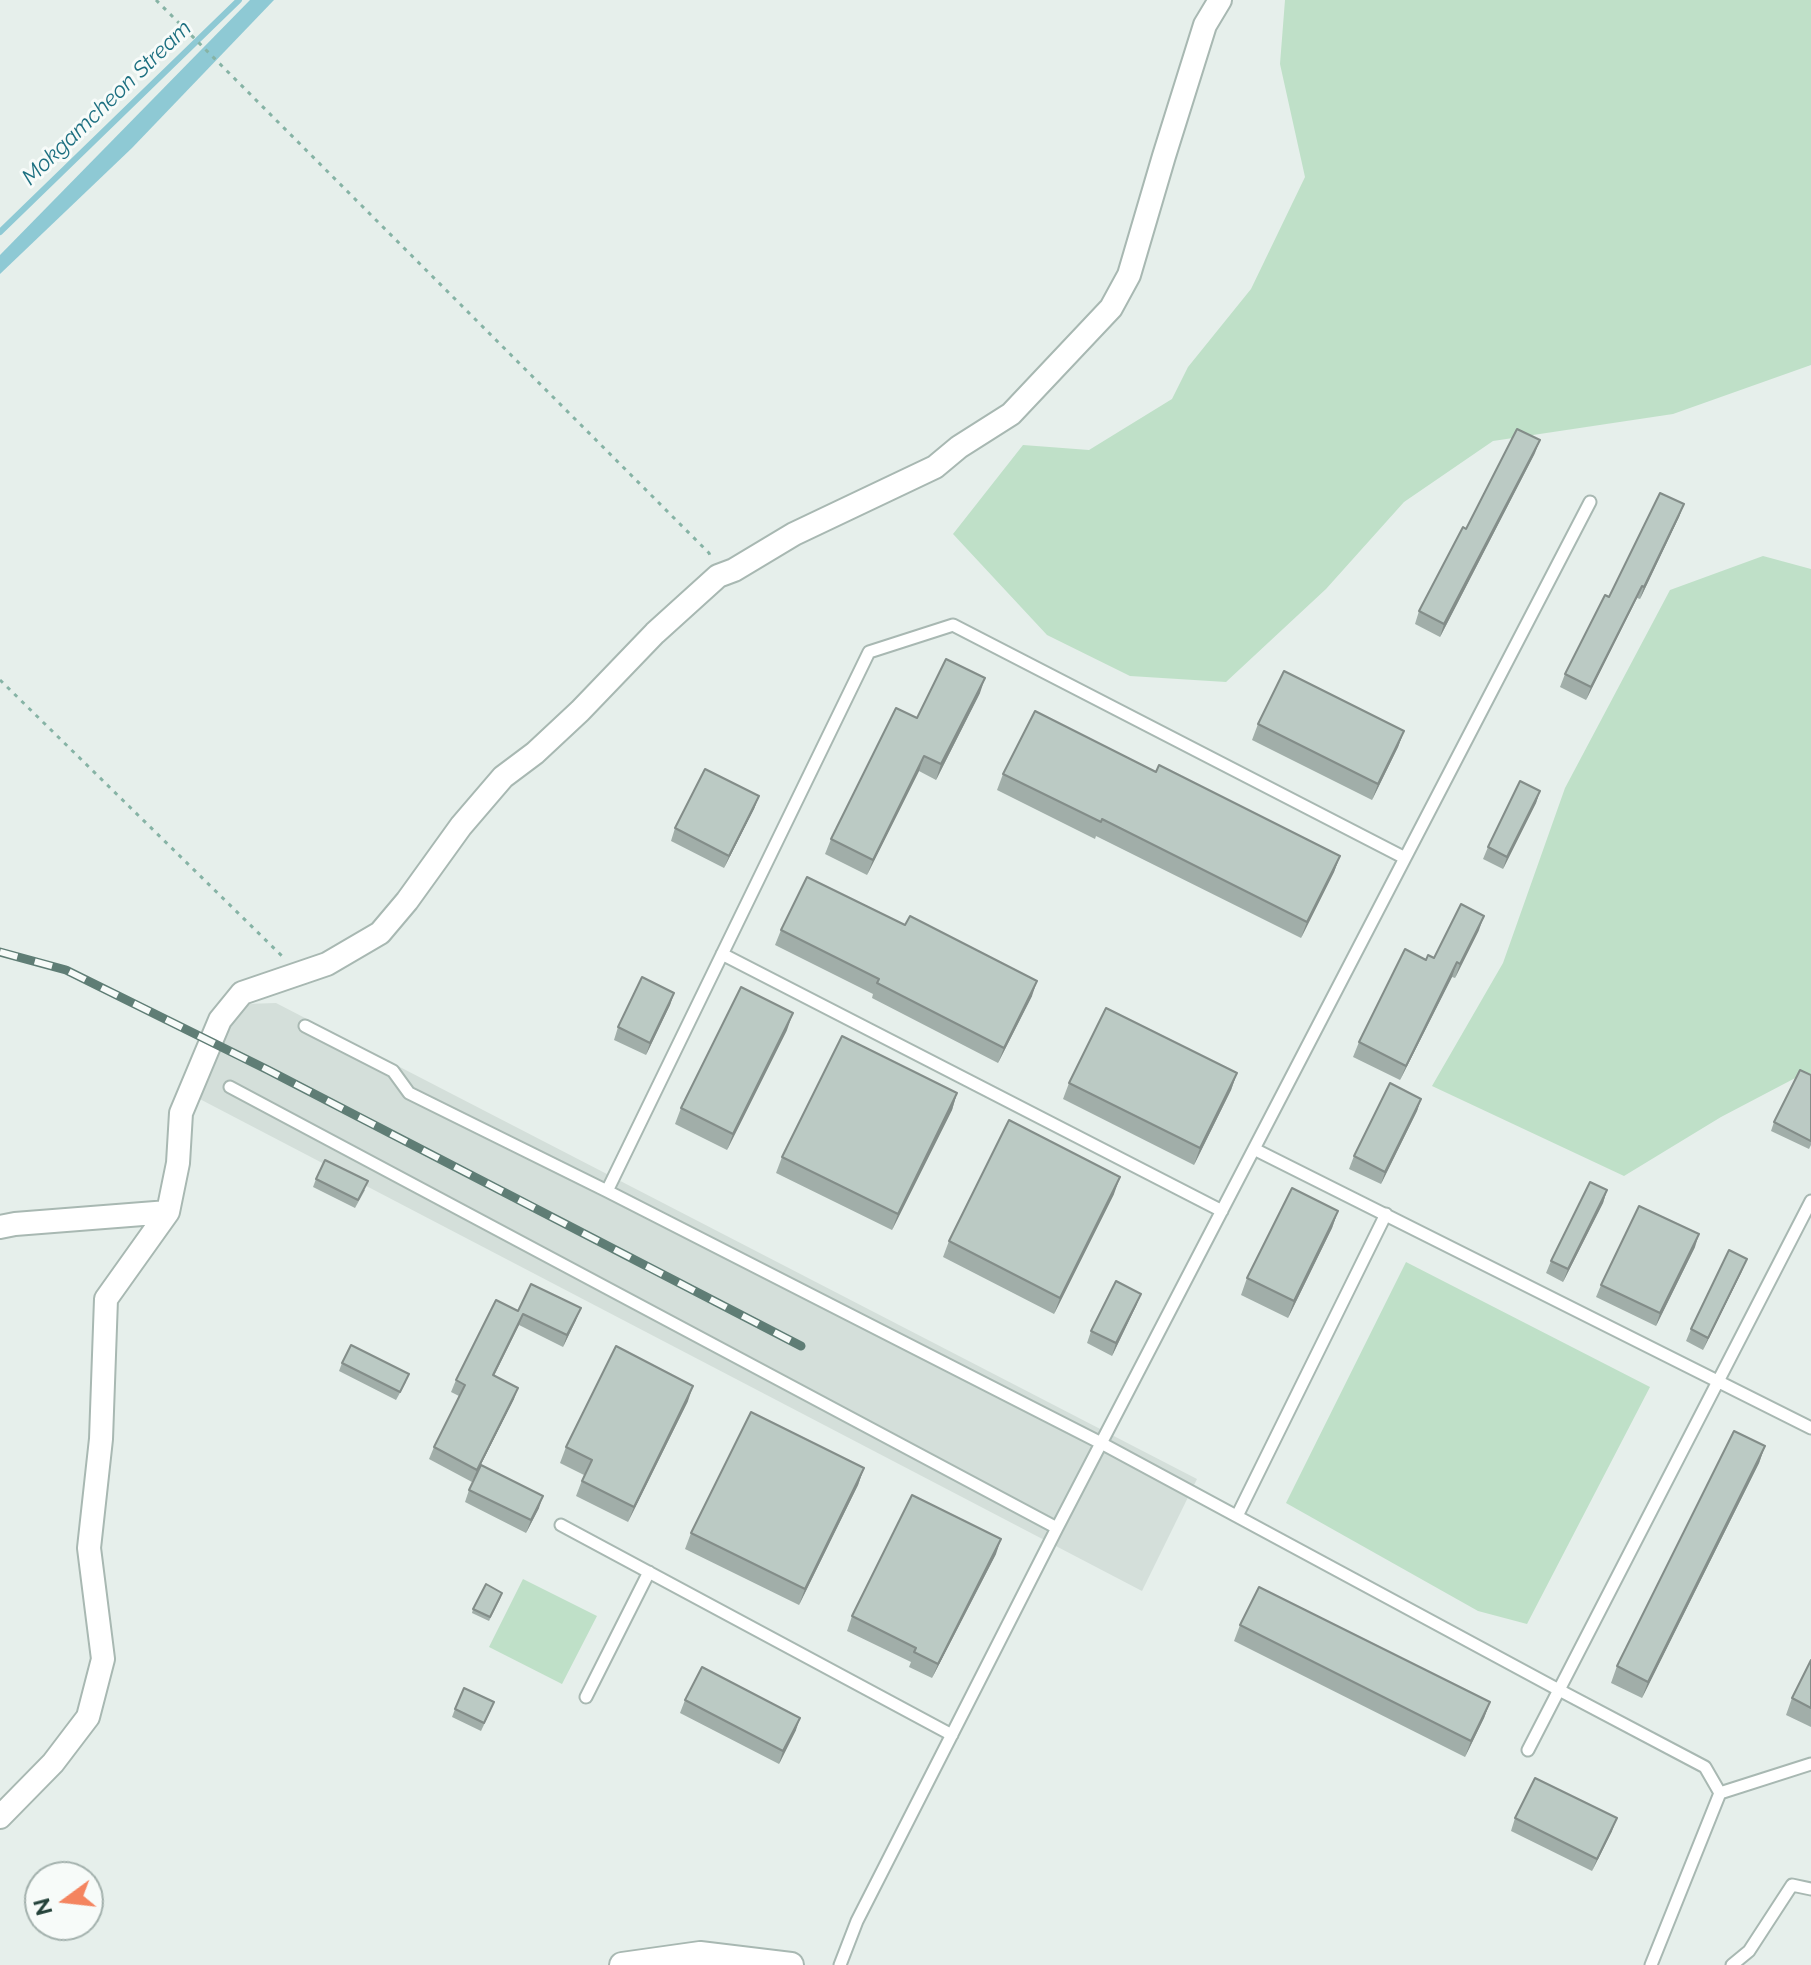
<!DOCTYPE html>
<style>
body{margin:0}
#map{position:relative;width:1811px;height:1965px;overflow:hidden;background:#e6efeb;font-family:Raleway,sans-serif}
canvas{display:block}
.north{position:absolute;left:24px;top:1861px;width:80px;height:80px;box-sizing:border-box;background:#f7fbf9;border:2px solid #a3b1ad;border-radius:50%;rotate:255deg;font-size:22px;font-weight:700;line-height:32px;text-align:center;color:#24423a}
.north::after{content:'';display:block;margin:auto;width:28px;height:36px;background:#f4845f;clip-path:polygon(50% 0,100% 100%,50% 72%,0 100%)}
</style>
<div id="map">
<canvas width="1811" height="1965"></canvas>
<div class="north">N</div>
</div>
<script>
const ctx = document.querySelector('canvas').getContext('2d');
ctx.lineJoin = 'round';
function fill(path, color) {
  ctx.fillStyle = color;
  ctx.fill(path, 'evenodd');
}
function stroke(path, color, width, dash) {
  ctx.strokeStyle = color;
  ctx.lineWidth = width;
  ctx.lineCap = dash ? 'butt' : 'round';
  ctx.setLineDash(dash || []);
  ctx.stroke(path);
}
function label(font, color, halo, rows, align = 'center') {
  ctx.font = font + ' Raleway,sans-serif';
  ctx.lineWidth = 6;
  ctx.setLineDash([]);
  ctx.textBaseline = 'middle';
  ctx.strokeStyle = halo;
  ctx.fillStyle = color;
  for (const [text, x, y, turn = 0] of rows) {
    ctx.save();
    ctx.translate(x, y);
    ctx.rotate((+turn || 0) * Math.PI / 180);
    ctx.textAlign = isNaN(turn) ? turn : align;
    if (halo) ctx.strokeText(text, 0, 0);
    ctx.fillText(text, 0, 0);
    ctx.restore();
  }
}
fill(new Path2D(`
 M276,1003L1197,1479L1142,1591L194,1096L224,1023L245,1004Z`), '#d4dfda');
fill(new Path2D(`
 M1285,0H1811V365L1673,414L1493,441L1404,502L1326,589L1226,682L1130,676L1047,635L953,534L1023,445L1089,450L1172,399L1188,367L1251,289L1305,177L1280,64Z
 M1763,556L1811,569V1079L1801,1075L1721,1117L1624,1176L1432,1086L1503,963L1565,788L1670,590Z
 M1406,1262L1650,1387L1527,1624L1478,1611L1286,1503Z
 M523,1579L597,1616L562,1684L489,1647Z`), '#bfe0c8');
fill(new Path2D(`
 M250,0H274L132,148L0,274V255Z`), '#8ec9d4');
stroke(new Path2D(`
 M0,232L239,0`), '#8ec9d4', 6);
const service = new Path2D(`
 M722,954L1222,1211
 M305,1026L393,1071L409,1093L607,1191L1101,1443L1559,1690L1705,1767L1720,1793L1651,1965
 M230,1087L1057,1528
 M1254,1149L1811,1428
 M607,1191L869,652L953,625L1405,858
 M1237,1516L1386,1214
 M561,1525L952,1735
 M586,1697L649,1572
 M1528,1750L1811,1201
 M1720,1793L1811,1764
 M840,1965L857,1921L1057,1528L1590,502
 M1732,1965L1749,1951L1792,1885L1811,1889`);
const minor = new Path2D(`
 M0,1227L15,1224L168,1212
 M0,1817L53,1763L88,1717L103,1659L89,1548L101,1439L106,1299L168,1212L178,1163L181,1113L220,1020L242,993L327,964L380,933L407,901L461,826L503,777L535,753L580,711L655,633L718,576L734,570L794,534L935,467L959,447L1011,414L1111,308L1129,275L1164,156L1205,25L1220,0`);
const tertiary = new Path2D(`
 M622,1965L700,1954L791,1965`);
stroke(service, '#a8b8b2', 15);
stroke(minor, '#a8b8b2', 26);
stroke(tertiary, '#a8b8b2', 28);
stroke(new Path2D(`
 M156,0L709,553L711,558
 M0,680L283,957`), '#86b3a5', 3, [4, 6]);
stroke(service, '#fff', 11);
stroke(minor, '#fff', 22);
stroke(tertiary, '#fff', 24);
const rail = new Path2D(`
 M0,952L66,970L268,1070L801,1346`);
stroke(rail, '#5f7d75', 9);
stroke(rail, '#f7fbf9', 6, [18]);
fill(new Path2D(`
 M1535,453L1440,637L1415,624L1419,611L1466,529Z
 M1684,504L1679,517L1640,599L1637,598L1586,700L1560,687L1565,674L1609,597Z
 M980,693L936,780L919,771L867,875L825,854L831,839L917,718Z
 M1258,724L1404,731L1398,747L1372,800L1252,740Z
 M1156,772L1340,856L1334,872L1301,938L1096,836L1095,839L997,790L1003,774Z
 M1540,791L1536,803L1503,869L1483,859L1488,847Z
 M759,796L754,809L724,868L671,841L675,828Z
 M905,925L1032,996L998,1063L872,998L873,994L775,945L781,930Z
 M1479,930L1455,978L1452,977L1400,1080L1353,1057L1359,1042L1434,958Z
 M674,993L670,1005L646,1055L614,1040L618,1027Z
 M787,1030L727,1150L675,1124L681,1108Z
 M1237,1073L1231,1090L1194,1165L1063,1099L1069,1083Z
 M1811,1075V1145L1809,1149L1771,1131L1774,1122Z
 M957,1093L952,1110L892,1230L776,1173L782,1157Z
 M1421,1099L1417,1111L1381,1184L1349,1169L1354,1156Z
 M316,1179L365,1190L355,1208L313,1187Z
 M1607,1190L1603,1203L1563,1282L1546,1273L1551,1261Z
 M1114,1194L1054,1314L943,1257L949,1241Z
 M1338,1211L1332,1228L1288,1318L1241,1295L1247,1278Z
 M1695,1247L1656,1326L1596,1297L1601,1285Z
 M1742,1271L1703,1350L1686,1341L1691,1329Z
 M1141,1294L1136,1306L1112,1356L1087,1343L1091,1331Z
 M518,1311L576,1320L563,1347L519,1325L494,1376L514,1399L472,1482L429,1459L434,1447L459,1396L451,1392L456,1380Z
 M342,1363L406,1382L396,1400L339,1371Z
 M688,1401L628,1522L576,1496L584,1475L560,1463L566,1447Z
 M1765,1446L1759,1463L1642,1698L1611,1683L1617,1666Z
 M864,1468L858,1485L799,1605L685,1549L691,1533Z
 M469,1490L539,1508L526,1533L465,1502Z
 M996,1554L932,1678L909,1667L911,1662L847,1631L852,1616Z
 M501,1597L489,1621L472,1613L473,1609Z
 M1240,1625L1490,1702L1484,1718L1465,1757L1234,1641Z
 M1811,1660V1727L1786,1715L1792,1698Z
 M685,1700L796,1730L779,1764L680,1713Z
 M455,1709L491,1710L481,1731L452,1717Z
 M1515,1818L1612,1831L1592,1871L1511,1831Z`), '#a1aea9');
fill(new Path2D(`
 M1540,440L1535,453L1440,637L1444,624Z
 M1684,504L1679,517L1640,599L1644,587Z
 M1642,586L1637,598L1586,700L1591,687Z
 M985,678L980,693L936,780L941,764Z
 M1404,731L1398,747L1372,800L1378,784Z
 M924,756L919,771L867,875L873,860Z
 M1540,791L1536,803L1503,869L1507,857Z
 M759,796L754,809L724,868L729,856Z
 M1340,856L1334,872L1301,938L1307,922Z
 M1484,916L1479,930L1455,978L1460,964Z
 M1457,962L1452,977L1400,1080L1406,1066Z
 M1037,981L1032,996L998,1063L1004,1048Z
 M674,993L670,1005L646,1055L650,1043Z
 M793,1013L787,1030L727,1150L733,1134Z
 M1237,1073L1231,1090L1194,1165L1200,1148Z
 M957,1093L952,1110L892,1230L898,1214Z
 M1421,1099L1417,1111L1381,1184L1385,1172Z
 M1120,1177L1114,1194L1054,1314L1060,1298Z
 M1607,1190L1603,1203L1563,1282L1568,1269Z
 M1338,1211L1332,1228L1288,1318L1294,1301Z
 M1699,1234L1695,1247L1656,1326L1660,1313Z
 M1747,1259L1742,1271L1703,1350L1708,1338Z
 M1141,1294L1136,1306L1112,1356L1116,1343Z
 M581,1308L576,1320L563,1347L567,1335Z
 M523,1314L519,1325L488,1387L493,1375Z
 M693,1386L688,1401L628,1522L634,1507Z
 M518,1388L514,1399L472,1482L477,1470Z
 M1765,1446L1759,1463L1642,1698L1648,1682Z
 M864,1468L858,1485L799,1605L805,1589Z
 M543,1496L539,1508L526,1533L531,1520Z
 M1001,1539L996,1554L932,1678L938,1664Z
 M1490,1702L1484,1718L1465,1757L1471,1741Z
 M800,1718L796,1730L779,1764L783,1751Z
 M1617,1818L1612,1831L1592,1871L1597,1859Z`), '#838d89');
const building = new Path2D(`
 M1517,429L1540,440L1444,624L1419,611L1463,527L1466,529Z
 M1660,493L1684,504L1644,587L1642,586L1591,687L1565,674L1605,595L1609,597Z
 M946,659L985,678L941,764L924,756L873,860L831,839L896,708L917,718Z
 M1284,671L1404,731L1378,784L1258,724Z
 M1035,711L1156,772L1159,765L1340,856L1307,922L1102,819L1101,822L1003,774Z
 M705,769L759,796L729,856L675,828Z
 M1520,781L1540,791L1507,857L1488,847Z
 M807,877L905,925L910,916L1037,981L1004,1048L877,983L879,979L781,930Z
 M1461,904L1484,916L1460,964L1457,962L1406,1066L1359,1042L1405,949L1426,960L1428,955L1434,958Z
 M642,977L674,993L650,1043L618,1027Z
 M741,987L793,1013L733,1134L681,1108Z
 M1106,1008L1237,1073L1200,1148L1069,1083Z
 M842,1036L957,1093L898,1214L782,1157Z
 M1800,1070L1811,1075V1141L1774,1122Z
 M1390,1083L1421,1099L1385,1172L1354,1156Z
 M1009,1120L1120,1177L1060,1298L949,1241Z
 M325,1160L368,1181L358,1200L316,1179Z
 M1590,1182L1607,1190L1568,1269L1551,1261Z
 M1292,1188L1338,1211L1294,1301L1247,1278Z
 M1639,1206L1699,1234L1660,1313L1601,1285Z
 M1729,1250L1747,1259L1708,1338L1691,1329Z
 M1116,1281L1141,1294L1116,1343L1091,1331Z
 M531,1284L581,1308L567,1335L523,1314L493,1375L518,1388L477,1470L434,1447L465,1385L456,1380L496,1300L518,1311Z
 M351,1345L409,1374L400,1392L342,1363Z
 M616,1346L693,1386L634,1507L582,1481L592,1460L566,1447Z
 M751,1412L864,1468L805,1589L691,1533Z
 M1734,1431L1765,1446L1648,1682L1617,1666Z
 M481,1465L543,1496L531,1520L469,1490Z
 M912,1495L1001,1539L938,1664L914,1652L916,1648L852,1616Z
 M486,1584L502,1593L490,1617L473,1609Z
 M1259,1587L1490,1702L1471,1741L1240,1625Z
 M1811,1660V1708L1792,1698Z
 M702,1667L800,1718L783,1751L685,1700Z
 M464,1688L494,1702L484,1723L455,1709Z
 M1535,1778L1617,1818L1597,1859L1515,1818Z`);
fill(building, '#bbcac4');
stroke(building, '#838d89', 2);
label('italic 22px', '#1c6f80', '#f7fbf9', [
 ["Mokgamcheon Stream",107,103,-44]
]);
</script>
